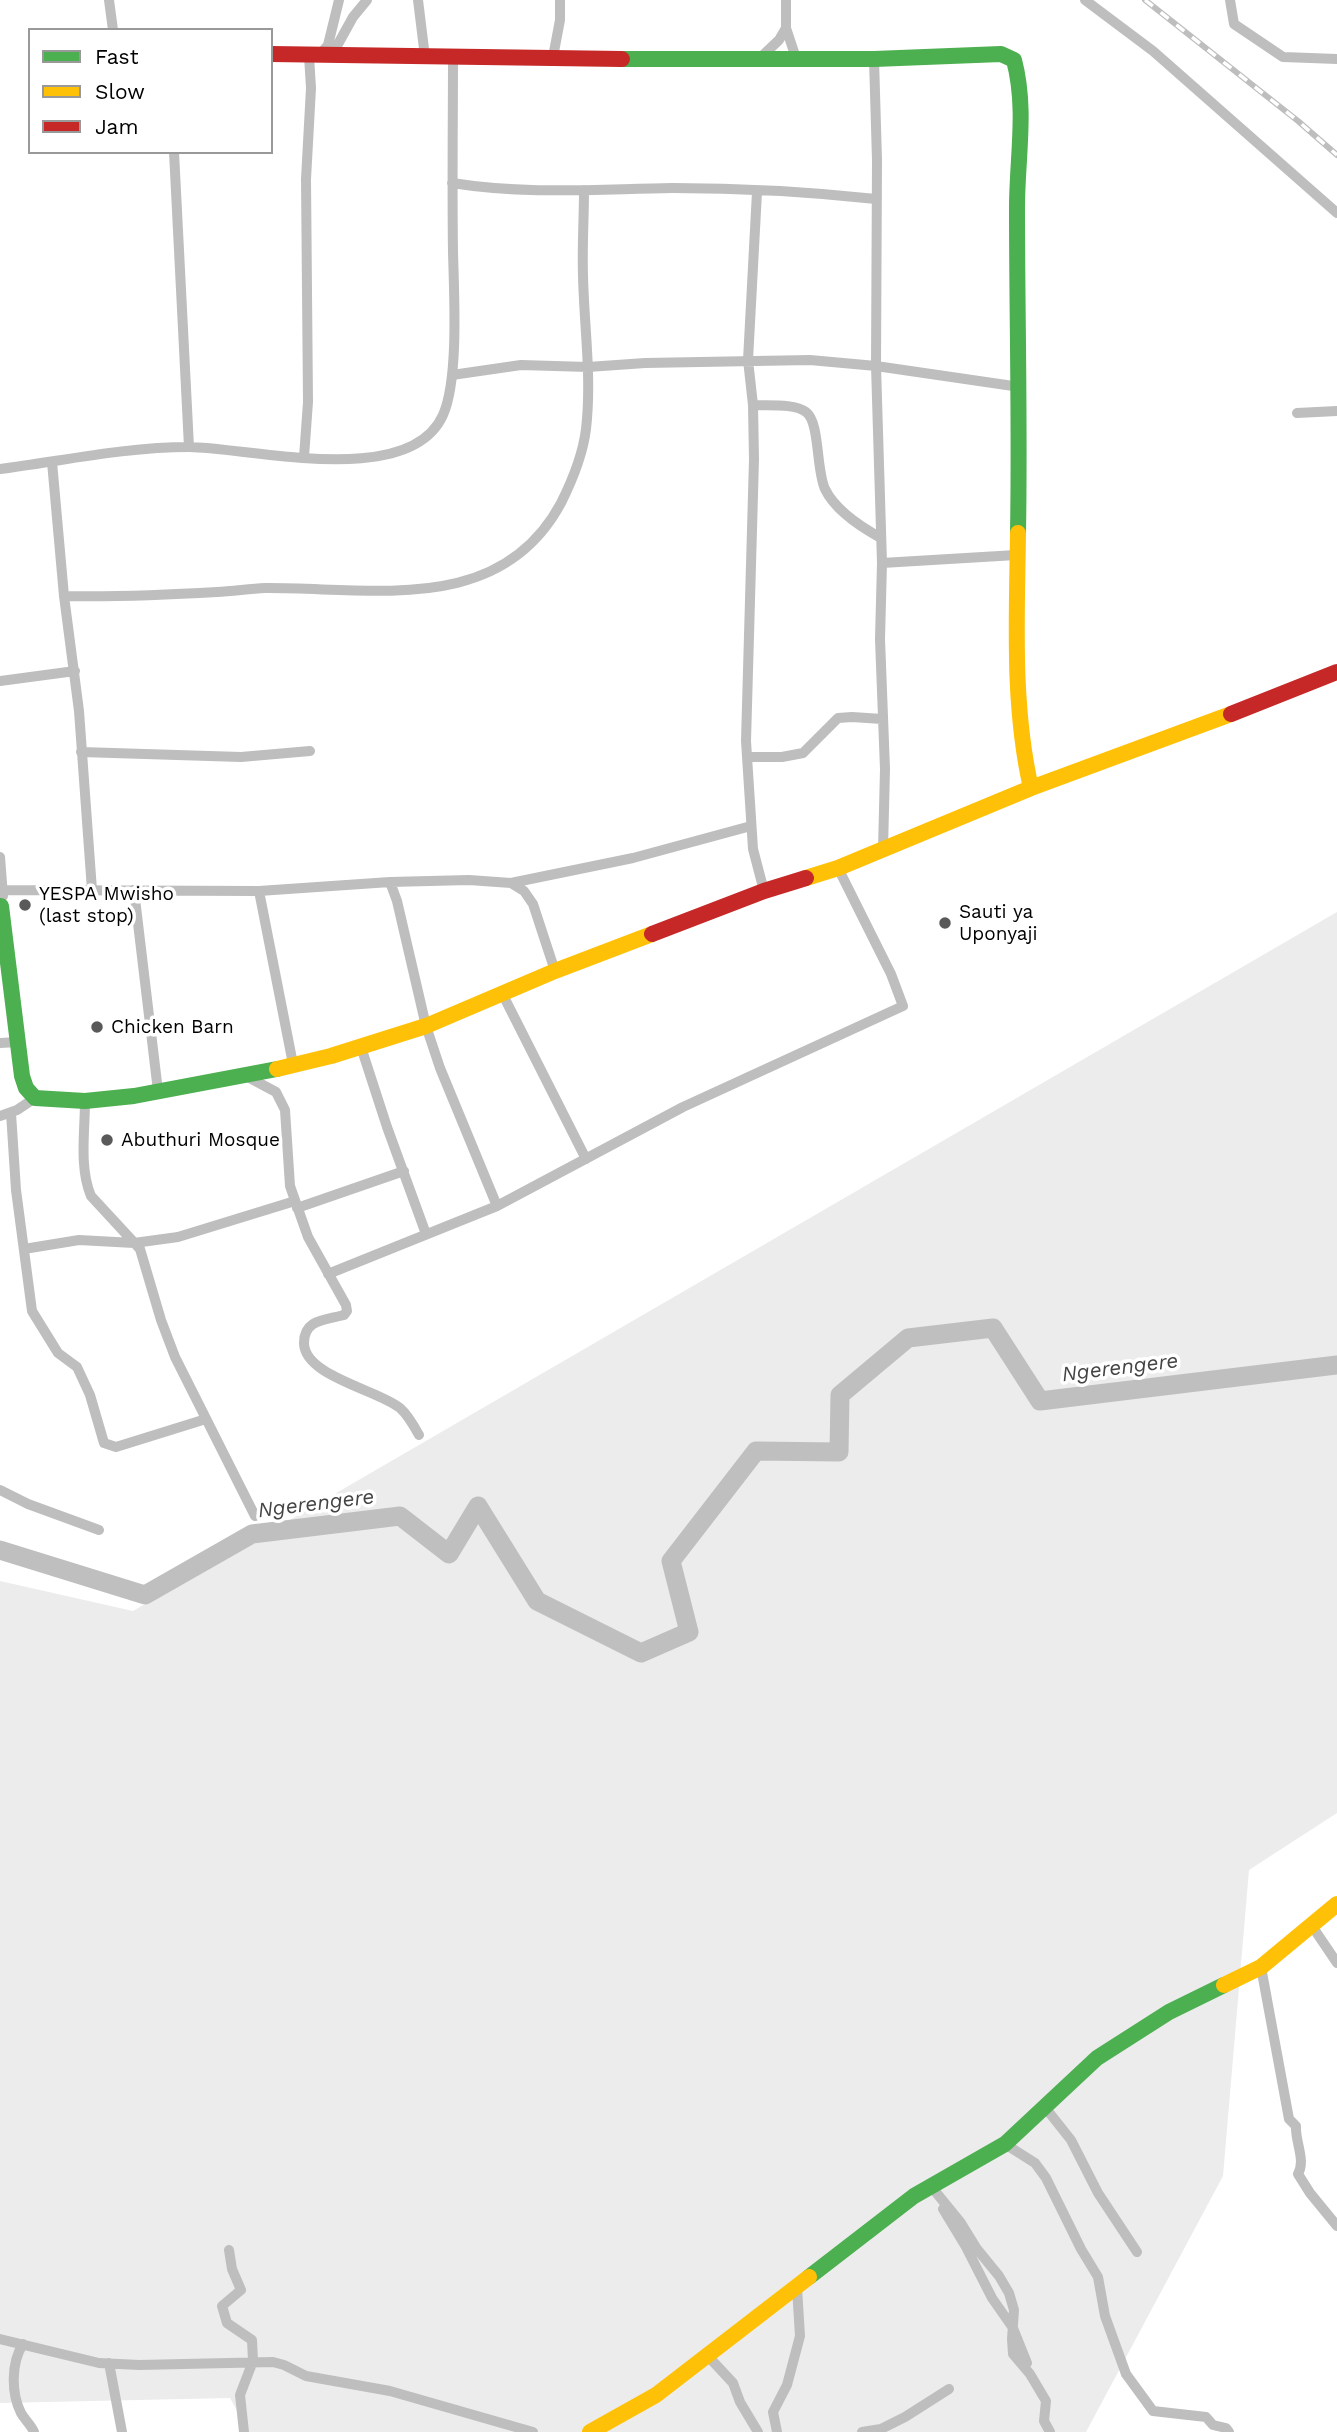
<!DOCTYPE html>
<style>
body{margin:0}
#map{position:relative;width:1337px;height:2432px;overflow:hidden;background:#fff;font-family:"Work Sans",sans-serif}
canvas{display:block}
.legend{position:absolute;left:28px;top:28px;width:245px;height:126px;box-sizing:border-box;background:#fff;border:2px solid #999;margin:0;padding:9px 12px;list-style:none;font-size:21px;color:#000}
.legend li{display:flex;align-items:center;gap:14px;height:35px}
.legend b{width:35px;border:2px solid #999}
</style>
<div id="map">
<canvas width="1337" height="2432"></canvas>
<ul class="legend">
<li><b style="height:9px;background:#4caf50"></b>Fast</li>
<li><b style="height:9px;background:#ffc107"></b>Slow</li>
<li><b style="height:9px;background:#c62828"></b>Jam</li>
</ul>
</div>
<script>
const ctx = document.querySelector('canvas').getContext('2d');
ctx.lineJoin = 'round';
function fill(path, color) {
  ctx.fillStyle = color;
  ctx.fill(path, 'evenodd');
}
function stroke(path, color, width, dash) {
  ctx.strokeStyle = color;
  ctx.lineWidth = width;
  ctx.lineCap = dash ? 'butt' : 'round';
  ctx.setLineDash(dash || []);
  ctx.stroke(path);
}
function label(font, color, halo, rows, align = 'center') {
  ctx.font = font + ' "Work Sans",sans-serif';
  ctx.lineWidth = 7;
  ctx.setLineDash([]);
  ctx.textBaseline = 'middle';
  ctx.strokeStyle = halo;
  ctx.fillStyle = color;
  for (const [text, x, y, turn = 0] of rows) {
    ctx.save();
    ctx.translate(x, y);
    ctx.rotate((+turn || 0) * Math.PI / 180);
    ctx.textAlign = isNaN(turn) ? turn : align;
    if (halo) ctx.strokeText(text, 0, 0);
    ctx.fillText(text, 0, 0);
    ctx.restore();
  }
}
fill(new Path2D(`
 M1337,912V1813L1249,1870L1223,2176L1086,2432H249L230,2398L0,2403V1581L133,1611Z`), '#ececec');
stroke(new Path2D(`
 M0,1550L145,1595L252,1534L400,1516L449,1554L478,1506L537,1601L641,1653L689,1632L671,1561L756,1451L839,1452L840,1395L908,1338L993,1328L1040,1401L1337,1365`), '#bfbfbf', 19);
stroke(new Path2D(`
 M109,0L113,30
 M418,0L425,57
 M786,0V28L796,58
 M1085,0L1153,51L1337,213
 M1230,0L1234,24L1283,57L1337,59
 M332,55L353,17L367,0
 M553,57L560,20V0
 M760,58L779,40L786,28
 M874,59L877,160L876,366L882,563L880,639L885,769L883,850
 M174,152L189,447
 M452,183C527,195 598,189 672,188C738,188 811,192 876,199
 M757,192L748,360L753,405L754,459L746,741L753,849L764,891
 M452,375L521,365L588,367L645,363L810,360L876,366L1020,387
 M753,405C768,406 794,403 806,412C820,422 816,470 825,489C835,510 861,527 881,538
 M1297,413L1337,411
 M304,457L308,402L306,179L311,88L309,56L323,51L328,45L339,0
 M52,462L64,596L79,711L92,890
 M0,469C62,461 126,447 189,447C253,448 410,489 443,415C459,379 454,293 453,252C452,186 453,121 453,56
 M882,563L1016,555
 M64,596C115,597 166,595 217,592C233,591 249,589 265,588C371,587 500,617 561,503C572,481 583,454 586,429C592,377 584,326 583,275C582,247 584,219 584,190
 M0,681L75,671
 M81,752L241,757L310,751
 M747,757H782L803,753L838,718L852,717L882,719
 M0,857L3,896
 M390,882L397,901L426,1026L440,1068L497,1206
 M511,883L633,858L751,826
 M3,890L259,891L390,882L469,880L511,883L524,891L533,904L555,971
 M134,890L158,1091
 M259,891L293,1064
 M503,995L586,1159
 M0,1043L18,1042
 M361,1047L387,1127L426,1234
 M246,1076L276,1092L285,1110L290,1186L308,1237L346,1305L347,1311L344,1315C326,1320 304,1319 304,1343C304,1376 378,1390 400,1408C408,1415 414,1426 419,1435
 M85,1101C85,1131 79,1168 91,1196L140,1249L161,1320L175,1357L255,1516
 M11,1113L16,1190L32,1311L58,1353L77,1367L90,1395L104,1443L116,1447L206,1419
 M0,1116L17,1110L35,1098
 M297,1208L404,1171
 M24,1249L79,1240L134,1243L178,1237L295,1201
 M328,1274L497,1206L683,1107L903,1006L891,974L838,868
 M0,1490L28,1504L99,1530
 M1312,1926L1337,1963
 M1261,1967L1289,2119L1296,2126C1295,2142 1306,2160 1298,2174L1310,2193L1337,2226
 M1044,2106L1071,2140L1098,2193L1137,2252
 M1005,2144L1035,2163L1046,2178L1081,2249L1098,2277L1105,2316L1126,2374L1153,2411L1206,2417L1213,2425L1226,2428L1229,2432
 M930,2185L961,2223L977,2249L999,2276L1009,2293L1014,2310L1012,2339L1013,2354L1030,2374L1046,2401L1044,2421L1050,2432
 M943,2209L966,2247L992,2298L1013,2328L1027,2363
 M229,2250L232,2269L241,2290L222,2306L227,2323L252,2340L253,2361L240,2395L244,2432
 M0,2339L99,2363L139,2365L273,2362L284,2365L306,2376L390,2391L533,2432
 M23,2344C11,2363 11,2393 21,2413C25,2420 31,2425 34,2432
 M707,2355L733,2383L740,2402L758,2432
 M109,2363L122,2432
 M777,2432L773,2412L787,2385L800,2336L797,2288
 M862,2432L881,2429L905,2417L949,2389`), '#bebebe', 10);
stroke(new Path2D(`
 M622,59H874L1001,54L1014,60C1027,109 1017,158 1017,208C1017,316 1020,424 1018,533
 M1,906L22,1076L26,1088L35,1098L85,1101L134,1096L277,1069
 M809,2277L914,2196L1005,2144L1097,2058L1169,2012L1224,1985`), '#4caf50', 16);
stroke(new Path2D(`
 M1018,533C1017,617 1012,705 1031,788
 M806,878L838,868L1031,788L1231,714
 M277,1069L331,1056L426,1026L555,971L652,934
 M1224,1985L1261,1967L1337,1904
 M590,2432L656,2395L809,2277`), '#ffc107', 16);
stroke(new Path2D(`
 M271,54L622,59
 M1231,714L1337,672
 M652,934L764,891L806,878`), '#c62828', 16);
const rail = new Path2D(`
 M1145,0L1298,121L1337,155`);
stroke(rail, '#bebebe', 6);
stroke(rail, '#fff', 3.5, [10]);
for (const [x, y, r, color] of [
 [25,905,7,"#595959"],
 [945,923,7,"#595959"],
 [97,1027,7,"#595959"],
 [107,1140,7,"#595959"]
]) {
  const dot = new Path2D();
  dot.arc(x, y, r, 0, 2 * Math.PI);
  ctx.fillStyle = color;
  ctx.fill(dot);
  stroke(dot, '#fff', 2.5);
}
label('19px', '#000', '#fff', [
 ["YESPA Mwisho",39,894],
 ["(last stop)",39,916],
 ["Sauti ya",959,912],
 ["Uponyaji",959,934],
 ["Chicken Barn",111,1027],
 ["Abuthuri Mosque",121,1140]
], 'left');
label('italic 21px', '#444', '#fff', [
 ["Ngerengere",1120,1368,-7],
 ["Ngerengere",316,1504,-7]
]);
</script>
